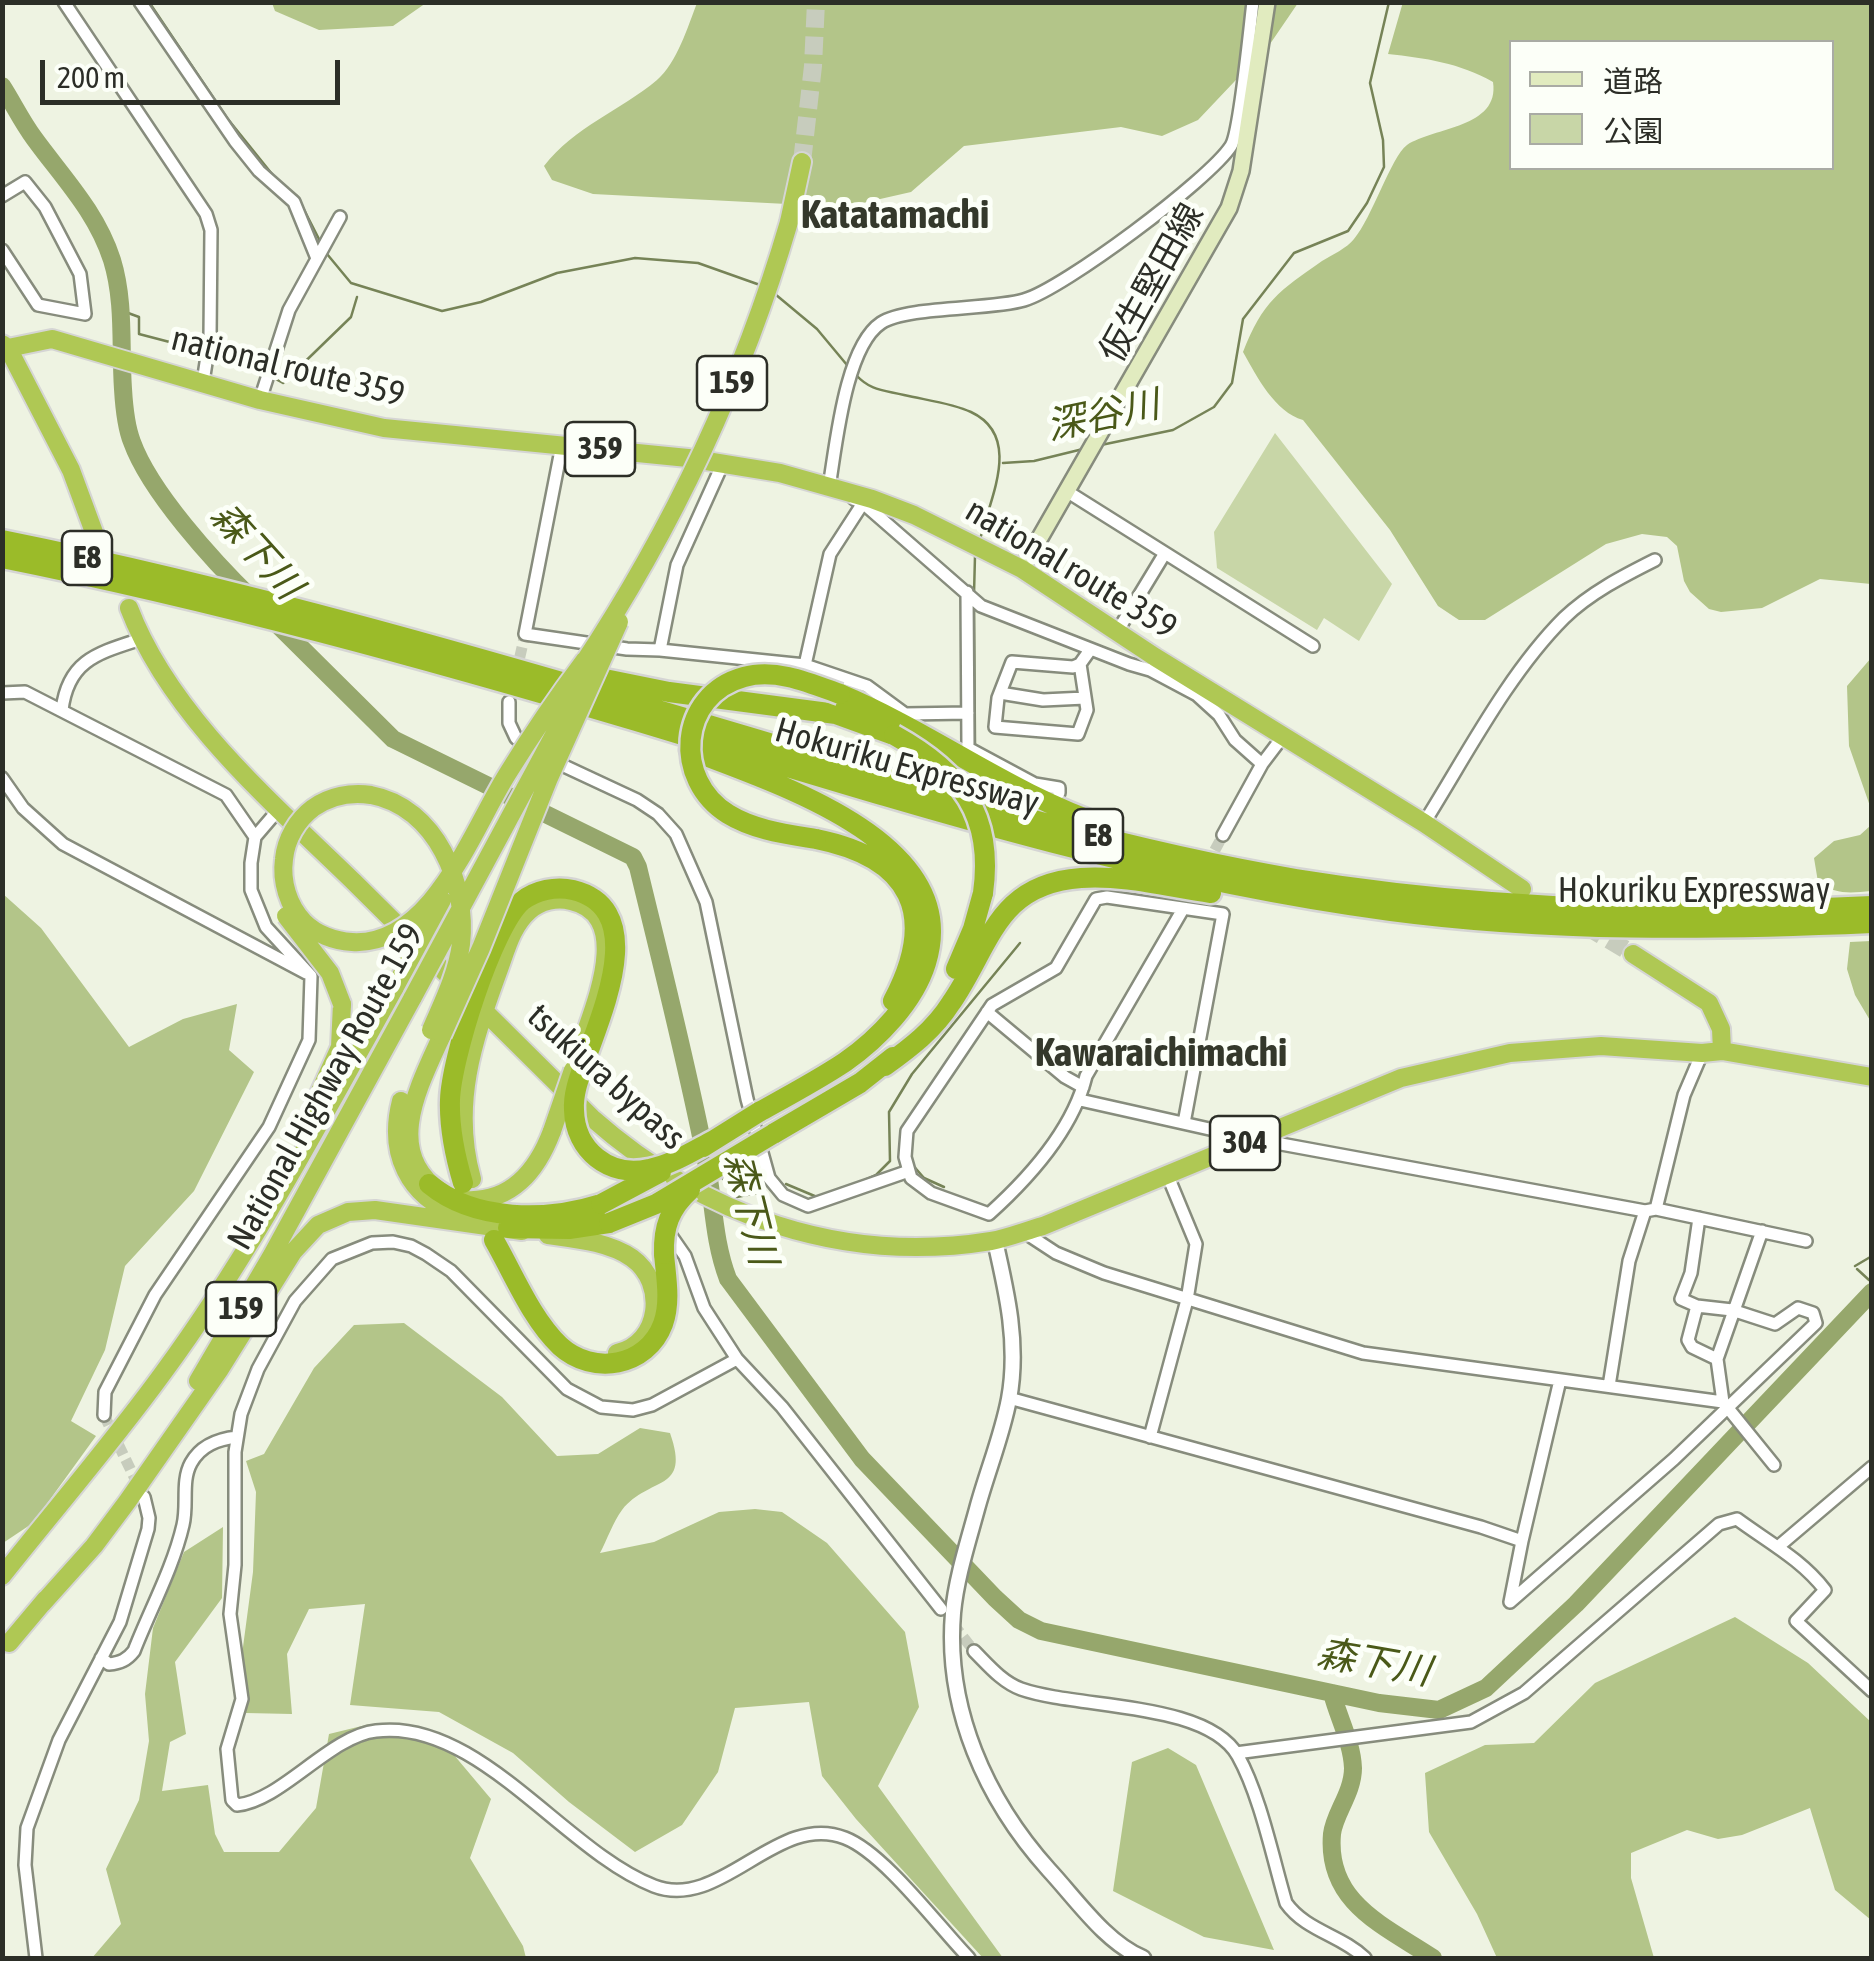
<!DOCTYPE html>
<meta charset="utf-8">
<style>
body{margin:0}
#map{position:relative;width:1874px;height:1961px;overflow:hidden;background:#eef3e2;font-family:"Asap Condensed","Noto Sans JP",sans-serif}
canvas{display:block}
.frame{position:absolute;inset:0;border:5px solid #2c2e27;pointer-events:none}
.legend{position:absolute;left:1509px;top:40px;width:325px;height:130px;box-sizing:border-box;background:#fcfff8;border:2px solid #a9aba4;margin:0;padding:12px 18px;list-style:none;font-size:30px;color:#2c2e27}
.legend li{display:flex;align-items:center;gap:20px;height:50px}
.legend b{width:50px;border:2px solid #a9aba4}
.scale{position:absolute;left:40px;top:60px;width:300px;height:45px;box-sizing:border-box;border:5px solid #2c2e27;border-top:0;padding-left:12px;font-size:30px;line-height:35px;white-space:nowrap;color:#2c2e27;-webkit-text-stroke:8px #fcfff8;paint-order:stroke}
</style>
<div id="map">
<canvas width="1874" height="1961"></canvas>
<div class="frame"></div>
<ul class="legend">
<li><b style="height:12px;background:#e1ebbf"></b>道路</li>
<li><b style="height:28px;background:#c8d6a7"></b>公園</li>
</ul>
<div class="scale">200 m</div>
</div>
<script>
const ctx = document.querySelector('canvas').getContext('2d');
ctx.lineJoin = 'round';
function fill(path, color) {
  ctx.fillStyle = color;
  ctx.fill(path, 'evenodd');
}
function stroke(path, color, width, dash) {
  ctx.strokeStyle = color;
  ctx.lineWidth = width;
  ctx.lineCap = dash ? 'butt' : 'round';
  ctx.setLineDash(dash || []);
  ctx.stroke(path);
}
function label(font, color, halo, rows, align = 'center') {
  ctx.font = font + ' "Asap Condensed","Noto Sans JP",sans-serif';
  ctx.lineWidth = 10;
  ctx.setLineDash([]);
  ctx.textBaseline = 'middle';
  ctx.strokeStyle = halo;
  ctx.fillStyle = color;
  for (const [text, x, y, turn = 0] of rows) {
    ctx.save();
    ctx.translate(x, y);
    ctx.rotate((+turn || 0) * Math.PI / 180);
    ctx.textAlign = isNaN(turn) ? turn : align;
    if (halo) ctx.strokeText(text, 0, 0);
    ctx.fillText(text, 0, 0);
    ctx.restore();
  }
}
fill(new Path2D(`
 M1275,433L1392,584L1359,641L1324,618L1317,630L1217,568L1214,532Z`), '#c8d6a7');
fill(new Path2D(`
 M1403,2L1871,3V584L1820,579L1762,608L1721,612L1709,609L1690,592L1684,581L1677,546L1667,537L1642,534L1606,544L1485,620H1459L1438,606L1390,530L1303,420C1275,412 1257,377 1243,352C1263,301 1279,291 1322,261C1332,255 1347,248 1354,239C1372,218 1391,157 1407,145C1434,127 1500,128 1493,82C1460,63 1425,58 1388,54ZM1512,42H1832V168H1512Z
 M272,3V2L426,3L393,26L319,30L275,11Z
 M697,3H1298L1270,44L1198,120L1162,136L1121,127L964,146L911,192L845,207L593,194L552,180L544,166C574,127 620,111 657,80C677,63 688,26 697,3Z
 M1871,658V809L1849,746L1847,686Z
 M1871,818V891C1851,893 1836,895 1818,882L1814,858L1834,841L1860,835L1870,826Z
 M3,894L41,928L129,1047L183,1019L237,1004L229,1050L254,1072L194,1191L125,1266L105,1350L71,1421L96,1436L33,1523L3,1543Z
 M1871,941H1872L1871,1022L1855,995L1847,969L1850,942Z
 M404,1323L502,1397L557,1456L598,1454L640,1428L670,1433C691,1493 650,1475 622,1510C613,1522 607,1540 600,1553L654,1542L719,1512L755,1509L782,1512L827,1543L905,1632L919,1707L878,1786L1003,1958H983L856,1819L822,1776L809,1702L735,1708L718,1772L682,1825L635,1852L569,1802L513,1753L439,1712L350,1705L365,1604L309,1609L287,1654L292,1714L246,1713L241,1662L253,1572L256,1492L246,1461L264,1454L314,1368L354,1325Z
 M223,1527L222,1598L175,1662L186,1734L170,1742L162,1791L208,1785L215,1834L224,1852H279L316,1808L329,1734L370,1724L438,1736L491,1799L470,1858L523,1946L526,1958H92L121,1924L106,1869L139,1800L149,1741L145,1694L153,1628L184,1552Z
 M1735,1617L1808,1663L1871,1722V1920L1835,1890L1810,1808L1742,1835L1718,1839L1687,1830L1631,1853V1878L1654,1958H1497L1477,1914L1429,1832L1425,1773L1485,1745L1534,1743L1595,1683Z
 M1168,1748L1196,1765L1274,1950L1204,1937L1113,1891L1132,1762Z`), '#b3c589');
stroke(new Path2D(`
 M149,2L227,118L276,179
 M289,190L297,196L321,243
 M327,254L351,283L442,311L481,302L557,273L635,258L698,263L760,285
 M775,294L817,329L847,365
 M120,310L139,317V334L204,351
 M212,354L247,363L265,373
 M856,375C871,391 883,390 904,395C925,400 952,403 971,412C1022,436 991,496 981,536
 M272,377L283,383L351,317L357,297
 M1101,445L1173,430L1214,407L1232,383L1243,319L1294,253L1348,231L1367,203L1384,167L1383,140L1370,83L1389,2
 M1003,463L1034,461L1083,449
 M974,594L975,556
 M974,607L975,744
 M911,1163L924,1178L944,1187
 M720,1175L737,1197L757,1193
 M786,1184L817,1197
 M856,1184L876,1175L890,1161L889,1112L912,1074L1020,943
 M1855,1266L1872,1256
 M1857,1269L1869,1280`), '#768357', 2.5);
stroke(new Path2D(`
 M2,86C13,103 22,122 34,138C63,178 96,211 112,260C125,302 120,347 123,389C124,406 126,427 132,442C150,492 214,562 252,599
 M274,621L393,739L633,857L638,867C661,962 685,1056 704,1151C714,1195 712,1237 728,1279L862,1459L995,1598L1019,1620L1041,1631L1379,1703L1439,1710L1486,1688L1576,1604L1872,1292
 M1332,1693C1338,1717 1352,1742 1353,1768C1353,1793 1334,1814 1332,1834C1326,1903 1385,1926 1433,1958`), '#96a76c', 18);
stroke(new Path2D(`
 M516,674L525,634
 M1207,865L1223,835
 M104,1415L139,1487
 M953,1624L974,1651`), '#c7ccbd', 11, [11, 5.5]);
stroke(new Path2D(`
 M802,162L813,66L816,2
 M1586,926L1633,954`), '#c7ccbd', 18, [18, 9]);
const minor = new Path2D(`
 M64,2L206,214L211,230L210,337L203,382
 M140,2L235,141L259,171L294,202L316,256
 M2,196L25,182L45,207L80,274L85,314L38,305L2,250
 M260,400L289,310L340,217
 M562,445L525,634L627,649L660,650L805,665L867,686L905,714L968,713
 M833,489L829,487C836,446 845,347 881,323C906,306 991,310 1024,300C1063,289 1209,180 1231,146C1240,132 1250,26 1253,2
 M1068,492L1313,646
 M854,499L863,503L981,606L1129,664L1150,670L1164,662
 M967,592L968,748L1035,784L1059,788V793
 M1117,632L1165,553
 M660,650L677,565L723,463
 M1080,664L1073,667L1012,662L998,698L995,727L1078,734L1087,710L1080,664L1090,650
 M805,665L830,554L863,503
 M1150,670L1197,695L1219,715L1235,740L1262,764
 M2,693L25,692L226,795L255,837
 M1000,693L1043,700L1085,698
 M509,702V723L516,738L532,751L637,800L658,814L676,834L706,902L747,1099L769,1178L783,1195L808,1206L906,1172
 M62,710C68,660 98,653 141,639
 M2,778L23,808L63,844L306,973
 M1424,823C1466,756 1508,674 1564,618C1590,593 1623,576 1655,560
 M1223,835L1262,764L1284,735
 M987,1012L1065,1077L1083,1087
 M1080,1100L1254,1139L1645,1211L1656,1209L1684,1095L1702,1053
 M1656,1209L1806,1241
 M989,1214L931,1193L911,1178L905,1157L907,1131L992,1005L1056,968L1096,899L1107,897L1223,914L1184,1123
 M989,1214C1029,1178 1073,1129 1086,1076L1183,909
 M667,1230L685,1256L704,1308L737,1359L782,1407L941,1609
 M1762,1231L1717,1359L1723,1402L1774,1465
 M1024,1232L1056,1253L1104,1273L1363,1353L1723,1402
 M1697,1306L1688,1340L1692,1347L1717,1359
 M737,1359L652,1405L633,1410L601,1407L567,1389L451,1271L426,1254L411,1246L393,1242L372,1243L332,1259L295,1301L258,1369L241,1414L235,1452V1565L230,1614L242,1699L227,1749L232,1800L237,1805C281,1801 330,1736 376,1731C478,1718 564,1851 654,1886C721,1912 777,1811 845,1838C884,1853 938,1926 969,1958
 M1609,1386L1629,1261L1645,1211
 M1009,1398L1481,1527L1522,1541L1560,1380
 M104,1415L105,1392L155,1295L269,1127L309,1040L311,976L266,927L251,890V863L255,837L279,809
 M1150,1437L1187,1300L1196,1244L1167,1174
 M1779,1546L1872,1467
 M1510,1602L1674,1459L1816,1323L1813,1313L1798,1308L1775,1324L1732,1310L1697,1306L1681,1299L1691,1273L1699,1218
 M1510,1602L1522,1541
 M974,1651C988,1665 1002,1682 1021,1689C1078,1709 1207,1701 1238,1756C1260,1795 1273,1859 1286,1903C1306,1931 1341,1935 1365,1958
 M101,1658L109,1664C120,1663 127,1660 134,1651C150,1610 173,1568 183,1525C188,1505 181,1481 191,1463C201,1445 218,1439 237,1437
 M1236,1753L1471,1722L1524,1693L1719,1524L1737,1519C1768,1542 1801,1559 1825,1590L1796,1621L1872,1691
 M36,1958L25,1865L27,1828L59,1740L120,1622L148,1529L149,1518L144,1497`);
const tertiary = new Path2D(`
 M995,1241C1007,1293 1019,1345 1009,1399C1002,1436 987,1472 977,1509C968,1542 956,1579 953,1613C945,1709 986,1800 1049,1870C1076,1899 1106,1943 1143,1958`);
const secondary = new Path2D(`
 M1022,569L1229,208L1241,171L1267,2`);
const trunk = new Path2D(`
 M789,222L802,162
 M2,344L8,348L71,470L98,543
 M8,348L52,339L260,400L384,428L688,458L780,473L872,499L914,515L1022,569L1155,657L1424,823L1522,889
 M129,608C170,716 273,803 354,882C433,961 513,1039 592,1118C703,1216 843,1265 991,1241C1008,1238 1025,1231 1043,1226L1401,1078L1510,1053L1601,1046L1702,1053L1722,1051L1872,1077
 M1633,954L1709,1003L1721,1029L1722,1051
 M401,1101C388,1152 407,1197 459,1215
 M305,1125L340,1047L342,1004
 M472,1179C451,1105 473,1041 498,972C506,951 511,927 529,911C540,901 557,897 571,901C636,916 592,1010 580,1049
 M440,1191C382,1152 420,1084 442,1035
 M465,1200C511,1203 537,1171 552,1131
 M548,1235C576,1239 609,1242 632,1258C667,1283 661,1343 617,1353
 M198,1381L272,1255L413,997
 M2,1576C56,1508 113,1442 163,1373C252,1252 322,1118 395,987
 M42,1604L94,1546L127,1502L220,1369L293,1252L318,1225L348,1212L375,1210L522,1231
 M9,1643L46,1599`);
const motorway = new Path2D(`
 M2,540C245,589 482,658 719,728C909,784 1100,846 1296,879C1487,910 1678,915 1872,906
 M2,558C216,601 427,659 636,721C885,796 1133,877 1391,911C1550,932 1712,930 1872,923
 M580,674L669,692L836,714L894,735
 M840,694C933,733 1010,794 1106,826
 M690,750C774,783 964,841 926,963C914,1002 878,1039 845,1062C818,1080 788,1096 759,1112
 M816,839C911,858 939,914 893,1001
 M956,969L973,929L983,893
 M885,1066C910,1048 934,1030 951,1003C991,945 996,884 1081,878C1125,875 1168,887 1211,893
 M773,1134L860,1083L893,1057
 M463,1183C455,1156 449,1129 450,1100C451,1060 492,927 522,901C536,890 556,886 573,890C651,909 600,1016 584,1064
 M429,1184C475,1222 547,1221 601,1204
 M508,1228L569,1229L609,1223
 M494,1240C514,1275 531,1318 560,1346C593,1376 647,1367 663,1324C671,1302 666,1277 664,1254`);
stroke(minor, '#878c7d', 16);
stroke(tertiary, '#878c7d', 19);
stroke(secondary, '#878c7d', 20);
stroke(trunk, '#d5d5d4', 22);
stroke(motorway, '#d5d5d4', 25);
stroke(minor, '#fff', 11);
stroke(tertiary, '#fff', 14);
stroke(secondary, '#e1ebbf', 15);
stroke(trunk, '#afc854', 18);
stroke(motorway, '#9bbb29', 20);
const trunkBridge = new Path2D(`
 M581,667C671,531 743,379 789,222
 M286,916L330,973L342,1004
 M395,987L442,900
 M413,997L589,670
 M431,1030C443,1002 457,974 461,944C468,884 436,807 371,795C351,792 330,796 313,808C297,820 286,839 284,859C281,881 288,906 304,922C316,934 334,941 352,942C432,947 473,828 508,773C532,734 558,696 585,660
 M442,1035L481,948L549,778L619,622
 M552,1131L573,1070`);
const motorwayBridge = new Path2D(`
 M894,735C961,772 994,815 983,893
 M816,839C786,834 754,830 728,814C673,780 678,695 744,677C776,668 810,683 840,694
 M584,1064C579,1078 573,1094 574,1110C575,1150 609,1178 649,1169C671,1165 693,1151 714,1140
 M703,1147L759,1112
 M601,1204L661,1172
 M609,1223L656,1204L773,1134
 M664,1254C663,1227 670,1208 690,1190`);
stroke(trunkBridge, '#d5d5d4', 22, []);
stroke(motorwayBridge, '#d5d5d4', 25, []);
stroke(trunkBridge, '#afc854', 18);
stroke(motorwayBridge, '#9bbb29', 20);
for (const [x, y, w] of [
 [732,383,70],
 [600,449,70],
 [87,558,50],
 [1098,836,50],
 [1245,1143,70],
 [241,1309,70]
]) {
  const box = new Path2D();
  box.roundRect(x - w / 2, y - 27, w, 54, 8);
  ctx.fillStyle = '#fcfff8';
  ctx.fill(box);
  stroke(box, '#2c2e27', 2.5);
}
label('bold 32px', '#2c2e27', null, [
 ["159",732,383],
 ["359",600,449],
 ["E8",87,558],
 ["E8",1098,836],
 ["304",1245,1143],
 ["159",241,1309]
]);
label('35px', '#2c2e27', '#fcfff8', [
 ["仮生堅田線",1152,283,-61],
 ["national route 359",288,367,14],
 ["national route 359",1071,569,31],
 ["Hokuriku Expressway",907,767,16],
 ["Hokuriku Expressway",1694,891],
 ["tsukiura bypass",606,1077,42],
 ["National Highway Route 159",326,1087,-61]
]);
label('italic 38px', '#4a5918', '#fcfff8', [
 ["深谷川",1103,416,-12],
 ["森下川",256,551,48],
 ["森下川",750,1209,76],
 ["森下川",1374,1663,10]
]);
label('bold 40px', '#34382b', '#fcfff8', [
 ["Katatamachi",895,215],
 ["Kawaraichimachi",1161,1053]
]);
</script>
